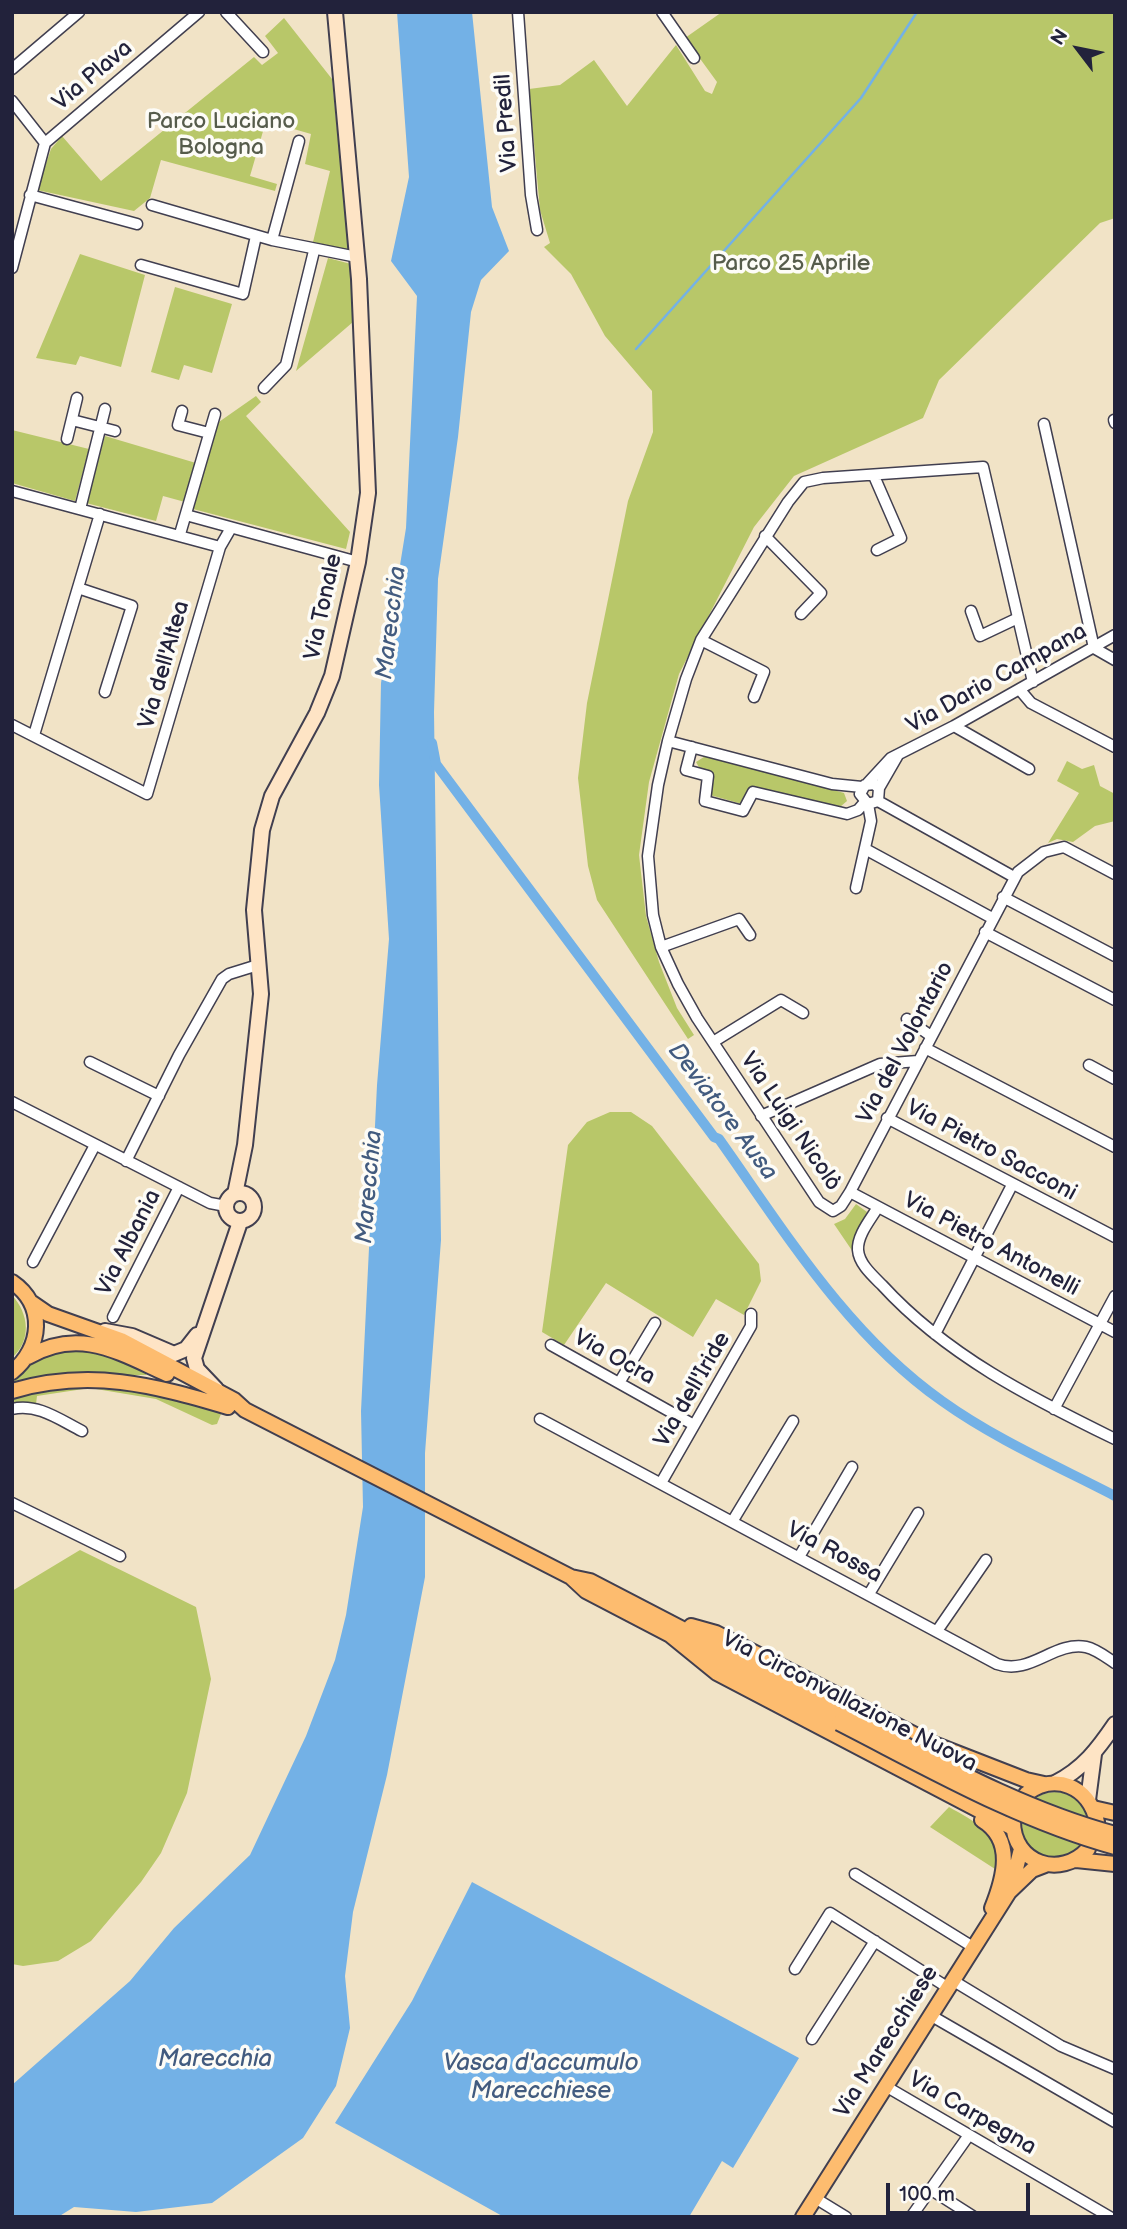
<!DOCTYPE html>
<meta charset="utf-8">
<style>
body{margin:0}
#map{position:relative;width:1127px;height:2229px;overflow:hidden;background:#f1e3c6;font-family:"Balsamiq Sans",sans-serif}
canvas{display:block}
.frame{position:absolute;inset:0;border:14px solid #22223b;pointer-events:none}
.north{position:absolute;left:1043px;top:14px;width:70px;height:70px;-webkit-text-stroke:5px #fdfcf7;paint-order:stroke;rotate:302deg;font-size:19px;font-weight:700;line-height:28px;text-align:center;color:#22223b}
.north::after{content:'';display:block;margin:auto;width:24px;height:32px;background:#22223b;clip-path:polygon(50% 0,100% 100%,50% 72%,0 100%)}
.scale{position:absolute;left:886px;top:2183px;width:144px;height:32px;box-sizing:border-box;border:4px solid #22223b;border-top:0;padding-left:9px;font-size:21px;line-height:24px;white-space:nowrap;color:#22223b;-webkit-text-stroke:5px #fdfcf7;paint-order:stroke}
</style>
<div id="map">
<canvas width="1127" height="2229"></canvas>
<div class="frame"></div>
<div class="north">N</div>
<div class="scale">100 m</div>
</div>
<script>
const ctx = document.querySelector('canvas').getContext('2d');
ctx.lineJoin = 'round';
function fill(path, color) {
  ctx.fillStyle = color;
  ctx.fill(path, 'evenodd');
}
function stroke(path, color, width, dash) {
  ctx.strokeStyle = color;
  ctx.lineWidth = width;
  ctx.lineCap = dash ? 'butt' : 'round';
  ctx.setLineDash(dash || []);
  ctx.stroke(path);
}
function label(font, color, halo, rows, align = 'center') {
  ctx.font = font + ' "Balsamiq Sans",sans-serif';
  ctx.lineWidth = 7;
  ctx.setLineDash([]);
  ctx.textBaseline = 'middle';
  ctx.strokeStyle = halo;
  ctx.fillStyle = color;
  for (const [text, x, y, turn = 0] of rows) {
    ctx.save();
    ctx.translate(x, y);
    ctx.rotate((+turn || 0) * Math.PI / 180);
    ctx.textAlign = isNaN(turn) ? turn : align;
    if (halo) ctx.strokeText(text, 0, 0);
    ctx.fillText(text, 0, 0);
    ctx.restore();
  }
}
fill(new Path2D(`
 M722,12H1115V218L1100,223L939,380L923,418L794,476L754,527L679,674L649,782L639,855L646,916L659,962L677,1008L694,1035L688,1039L597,900L588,866L578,778L587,703L628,501L653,432L652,391L605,336L571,274L544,247L550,243L540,210L529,89L560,85L594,60L627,106L676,45L705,91L712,94L717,82L685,38Z
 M284,18L332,79L349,250L313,242L330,171L305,164L311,134L266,121L250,176L277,184L275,191L161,160L150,198L134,211L37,190L51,149L62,136L101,181L254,57L262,65L278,53L265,36Z
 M80,254L145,275L121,367L80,356L76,365L36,358Z
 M328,258L351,264L353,322L296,371Z
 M175,287L232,304L212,373L184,365L179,380L151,372Z
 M256,396L261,402L246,416L350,532L346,549L193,509L216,424Z
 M12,430L89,449L75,501L12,483Z
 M105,436L196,463L185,502L163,496L156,521L86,503Z
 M707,755L844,793L847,801L840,807L751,787L742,804L710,795L713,775L701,771L696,762Z
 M1067,761L1082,769L1094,765L1100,786L1115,794V821L1095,826L1073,842L1057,839L1048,843L1079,793L1057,781Z
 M610,1112H631L652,1126L759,1264L761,1281L744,1315L716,1299L693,1337L606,1283L564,1345L542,1332L568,1145L587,1122Z
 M856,1204L867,1212L854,1242L853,1252L834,1224L845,1219Z
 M12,1295C29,1314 32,1340 12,1358Z
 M89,1347L147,1370L146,1375H107L12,1385V1377L47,1350Z
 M125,1384L219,1411L221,1414L217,1424L212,1425L156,1399L90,1388L37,1396L36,1404L24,1402L12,1405V1394L51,1385Z
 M80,1550L196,1607L211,1679L187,1793L161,1853L141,1882L91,1941L58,1961L23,1966L12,1964V1591Z
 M1022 1825a33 33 0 1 1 66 0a33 33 0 1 1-66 0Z
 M949,1807C974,1821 1003,1835 995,1869L930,1827Z`), '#b8c769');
fill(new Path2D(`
 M397,12H472L492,207L509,251L481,280L471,312L458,437L438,579L434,712L441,1240L425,1453V1577L387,1775L353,1912L345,1976L350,2028L336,2086L303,2138L212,2203L136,2212L74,2207L58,2217H12V2085L130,1981L174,1928L250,1855L306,1736L335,1660L346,1615L363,1507L361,1411L377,1085L389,939L379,785L381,683L406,528L417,296L391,261L409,177Z
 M472,1882L799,2058L733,2168L722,2161L689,2217H504L335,2123L412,2001Z`), '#73b1e6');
stroke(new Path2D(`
 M636,349L861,98L917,12`), '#73b1e6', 2.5);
stroke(new Path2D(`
 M432,743L436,764L714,1137L719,1139C785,1232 847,1334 942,1401C995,1439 1057,1466 1115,1496`), '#73b1e6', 10);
const street = new Path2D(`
 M226,12L263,52
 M518,12L531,195L537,230
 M662,12L694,58
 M12,69L79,12
 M12,101L45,143
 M30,195L137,224
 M152,205L272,240L357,257
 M272,240L299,141
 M141,265L243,294L256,236
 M12,268L45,143L199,12
 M264,388L286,365L314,251
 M182,411L178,425L209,433
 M72,420L115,431
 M1114,420L1115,423
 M1044,424L1094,648L1115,660
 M67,439L77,398
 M874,476L901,538L877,550
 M12,491L220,547
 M80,509L105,409
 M186,515L358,562
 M180,534L215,414
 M765,536L821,593L801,614
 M78,588L132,606L105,692
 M971,611L980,636L1018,618
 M701,640L764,672L754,697
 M1033,682L983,467L823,478L804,482L788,502L701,640L686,679L668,741L658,785L648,856L653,915L661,947L678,984L697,1018L819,1202L833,1211L841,1206L850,1192L1018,872L1044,852L1064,847L1115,874
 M1020,690L1031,703L1115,747
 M12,725L147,794L220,547L231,528
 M954,726L1029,769
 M34,735L100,514
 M668,741L832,784L862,787
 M692,747L686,770L708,776L705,801L743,811L753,792L847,814L858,810L865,802
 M867,784L891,758L954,726L1115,635
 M879,788L874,784L865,785L860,794L868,804L878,801L879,788L898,755
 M878,801L1014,877
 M867,850L992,918
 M856,888L871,821L868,804
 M1003,897L1115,956
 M985,932L1115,1000
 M661,947L739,919L750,935
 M907,1019L931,1036
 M713,1042L781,1000L803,1013
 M925,1048L1115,1147
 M90,1062L159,1096
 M1089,1065L1115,1079
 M12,1102L210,1203L226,1206
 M761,1116L880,1064L918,1061
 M887,1118L1115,1237
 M126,1161L179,1055L222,979L229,974L258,965
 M850,1192L1115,1332
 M878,1207C871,1219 857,1235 858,1250C859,1264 873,1276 882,1285C946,1355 1031,1398 1115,1439
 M33,1262L95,1145
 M113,1317L179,1187
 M935,1334L1012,1185
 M551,1345L694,1425
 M619,1383L655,1323
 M12,1409C38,1403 60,1420 82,1431
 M1054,1409L1115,1296
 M540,1419L997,1664C1030,1676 1054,1641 1086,1647C1096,1649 1106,1657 1115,1663
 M661,1483L751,1326V1314
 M12,1503L120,1556
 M732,1522L793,1421
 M799,1557L852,1467
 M869,1594L918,1513
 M937,1631L986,1560
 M855,1874L973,1947
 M795,1969L830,1913L947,1987
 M952,1980L1061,2046L1115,2069
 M930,2015L1115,2122
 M812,2039L875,1941
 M887,2087L1110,2217
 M930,2189L974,2217
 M815,2198L846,2217
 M911,2217L969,2135`);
const secondary = new Path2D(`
 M226 1207a14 14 0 1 1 28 0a14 14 0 1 1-28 0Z
 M235,1194L245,1145L261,994L254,910L262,830L272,796L317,713L332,676L358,562L368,493L359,279L335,12
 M105,1331L132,1336L174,1354L186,1349L197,1335
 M216,1389L197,1369L194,1358L240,1222
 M1055,1783C1083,1769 1098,1749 1115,1724
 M1088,1800L1094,1754`);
const primary = new Path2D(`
 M12,1282C46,1305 42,1348 12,1372
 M32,1303L48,1314L121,1340L234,1400L245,1410L571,1577L590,1581L846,1714
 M28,1357C79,1327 118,1352 167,1374
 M12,1391C90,1368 153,1385 228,1407
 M572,1578L586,1591L839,1723
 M691,1626L716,1633L931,1743L1026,1780L1044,1784
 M669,1634L717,1673L1013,1828
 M1026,1794C1055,1772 1089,1786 1097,1822
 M1093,1808L1115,1813
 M982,1820C1015,1840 1004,1878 992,1908
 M1013,1821C1013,1864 1061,1879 1088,1849
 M1076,1860L1115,1864
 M1011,1888L1021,1849
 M803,2217L1009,1892L1032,1870L1045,1865`);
stroke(street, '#413f50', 13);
stroke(secondary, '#413f50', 18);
stroke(primary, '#413f50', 18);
stroke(street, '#fff', 10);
stroke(secondary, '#fee4c5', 14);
stroke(primary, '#fdbc6f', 14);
const primaryBridge = new Path2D(`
 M846,1714C934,1759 1019,1808 1115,1834
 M839,1723C929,1769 1017,1820 1115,1847`);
stroke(primaryBridge, '#413f50', 18, []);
stroke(primaryBridge, '#fdbc6f', 14);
label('23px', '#22223b', '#fdfcf7', [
 ["Via Plava",93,76,-40],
 ["Via Predil",507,123,-94],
 ["Via Tonale",324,607,-78],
 ["Via dell'Altea",165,665,-74],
 ["Via Dario Campana",997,679,-29],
 ["Via del Volontario",906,1043,-62],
 ["Via Luigi Nicolò",790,1122,56],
 ["Via Pietro Sacconi",991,1151,28],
 ["Via Albania",129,1243,-63],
 ["Via Pietro Antonelli",991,1245,28],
 ["Via Ocra",614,1358,29],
 ["Via dell'Iride",693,1390,-60],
 ["Via Rossa",834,1553,28],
 ["Via Circonvallazione Nuova",849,1702,27],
 ["Via Marecchiese",887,2042,-58],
 ["Via Carpegna",972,2114,30]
]);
label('23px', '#565c4b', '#fdfcf7', [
 ["Parco Luciano",221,122],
 ["Bologna",221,148],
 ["Parco 25 Aprile",791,264]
]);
label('italic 24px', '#425b7f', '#fdfcf7', [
 ["Marecchia",392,623,-83],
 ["Deviatore Ausa",722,1112,53],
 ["Marecchia",370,1187,-85],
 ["Marecchia",215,2060],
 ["Vasca d'accumulo",541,2064],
 ["Marecchiese",541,2092]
]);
</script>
